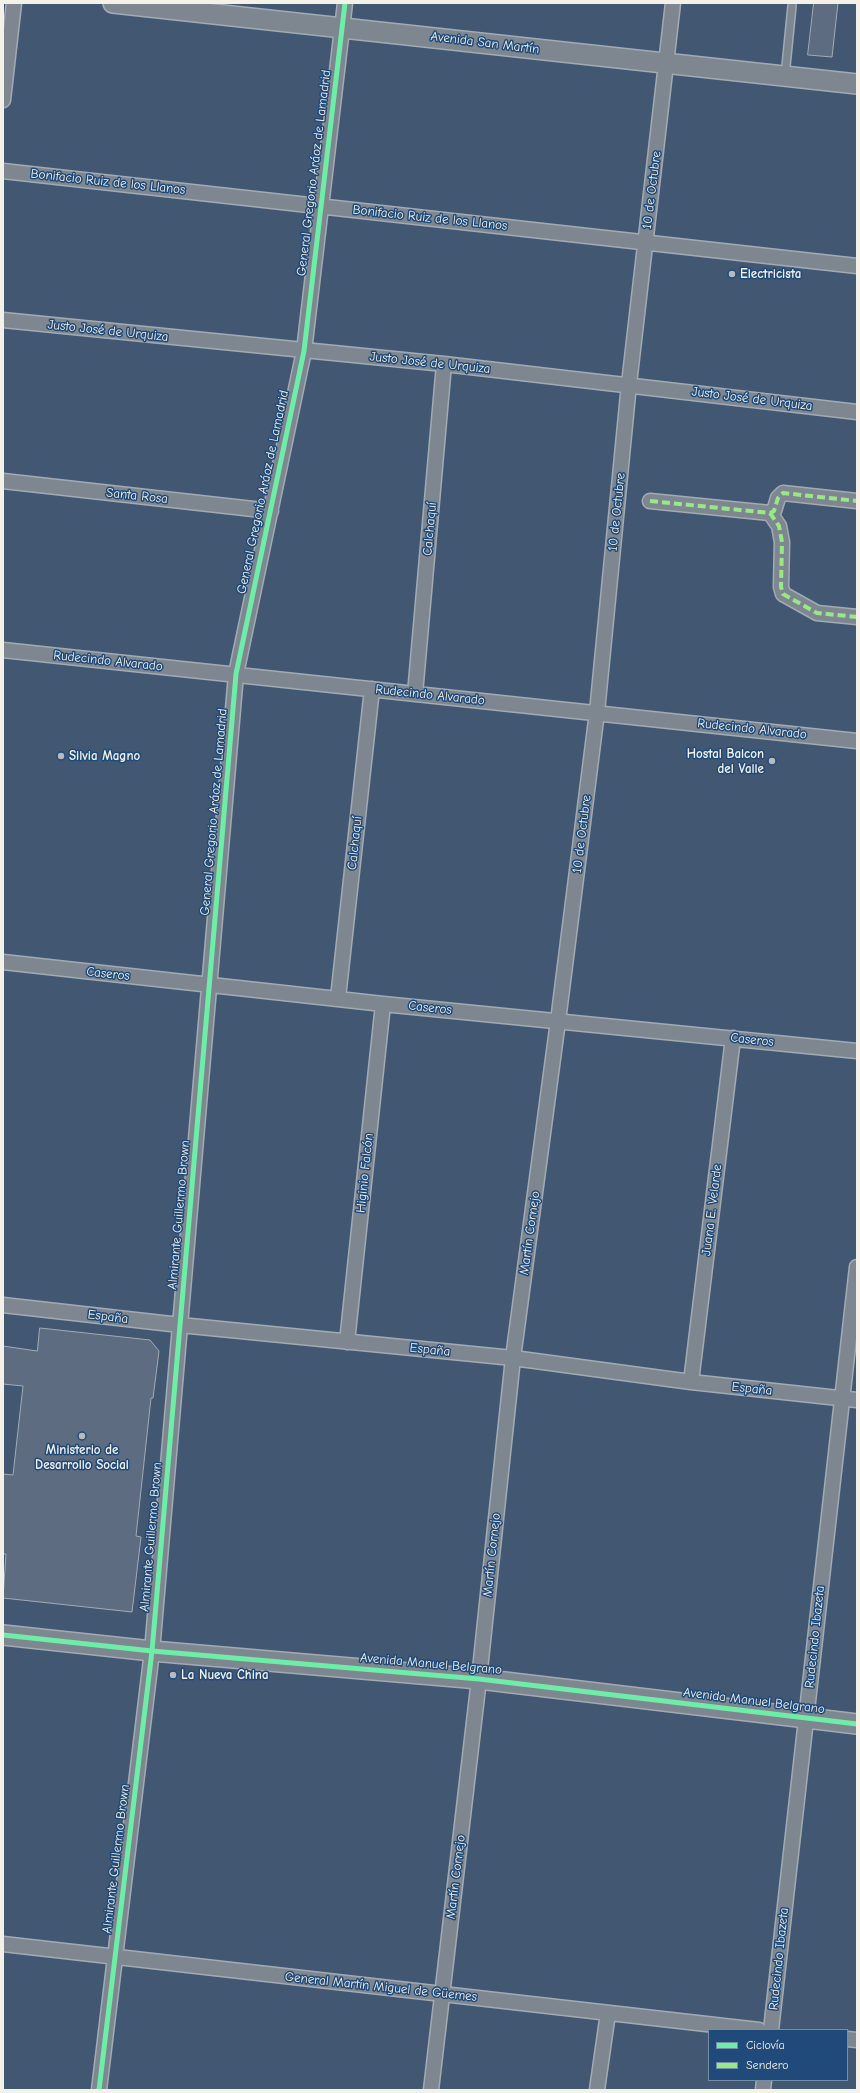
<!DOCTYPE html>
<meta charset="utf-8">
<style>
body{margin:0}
#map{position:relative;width:860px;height:2093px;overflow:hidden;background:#425772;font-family:"Comic Neue",sans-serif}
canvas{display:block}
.frame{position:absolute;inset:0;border:4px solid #f4f1e8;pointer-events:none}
.legend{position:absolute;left:708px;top:2029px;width:140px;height:52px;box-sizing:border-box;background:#1f4a7a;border:1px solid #748da6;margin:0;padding:5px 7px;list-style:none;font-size:12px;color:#f4f1e8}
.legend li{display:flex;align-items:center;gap:8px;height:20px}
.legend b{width:20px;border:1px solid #748da6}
</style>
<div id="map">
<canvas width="860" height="2093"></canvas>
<div class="frame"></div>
<ul class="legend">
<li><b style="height:5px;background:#6deda7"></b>Ciclovía</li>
<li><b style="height:5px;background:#98e88a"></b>Sendero</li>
</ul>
</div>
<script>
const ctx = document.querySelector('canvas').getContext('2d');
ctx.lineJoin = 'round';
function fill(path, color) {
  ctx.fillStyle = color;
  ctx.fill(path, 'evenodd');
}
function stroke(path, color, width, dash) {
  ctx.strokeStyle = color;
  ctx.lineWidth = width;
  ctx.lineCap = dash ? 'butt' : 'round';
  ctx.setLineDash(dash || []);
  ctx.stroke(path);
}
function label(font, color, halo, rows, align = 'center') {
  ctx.font = font + ' "Comic Neue",sans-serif';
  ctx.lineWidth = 3;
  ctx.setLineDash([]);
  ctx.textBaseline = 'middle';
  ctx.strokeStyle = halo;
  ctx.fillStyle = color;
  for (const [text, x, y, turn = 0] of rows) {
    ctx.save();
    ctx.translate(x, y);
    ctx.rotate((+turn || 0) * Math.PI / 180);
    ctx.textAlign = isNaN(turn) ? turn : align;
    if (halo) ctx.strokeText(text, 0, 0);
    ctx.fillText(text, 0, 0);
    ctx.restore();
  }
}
const building = new Path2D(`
 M814,3H838L832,57L808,55Z
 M40,1328L150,1340L159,1351L153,1398H151L136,1536L141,1537L132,1612L3,1598L6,1554H3V1474L13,1475L23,1386L3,1384V1346L37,1351Z`);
fill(building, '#5d6c81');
stroke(building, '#a2abb5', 1);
const service = new Path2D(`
 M785,76L792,6`);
const minor = new Path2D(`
 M3,100L14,3
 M3,171L857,266
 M3,320L444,364L857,412
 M3,481L271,511
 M650,501L770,513L774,511L778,498L783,493L857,501
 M770,513L779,526L782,542L781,587L783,594L817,613L857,617
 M3,650L857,741
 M415,694L444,364
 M3,962L383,1004L857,1051
 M338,998L372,689
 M3,1305L180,1325L513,1358L691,1382L857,1400
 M347,1342L383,1004
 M691,1382L733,1038
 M3,1944L759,2030
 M771,2030L857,1267
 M847,2039L857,2040
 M99,2090L152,1651L236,674L304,351L345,3
 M431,2090L479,1679L513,1358L558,1021L597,712L629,384L673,3
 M597,2090L608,2013
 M763,2090L764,2080`);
const secondary = new Path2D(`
 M113,3C361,28 609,59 857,84
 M3,1635L152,1651L479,1679L857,1724`);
stroke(service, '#a2abb5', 10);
stroke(minor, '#a2abb5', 17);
stroke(secondary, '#a2abb5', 22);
stroke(service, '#7e878f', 7);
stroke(minor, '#7e878f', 14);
stroke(secondary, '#7e878f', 19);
stroke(new Path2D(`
 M650,501L770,513L774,511L778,498L783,493L857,501
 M770,513L779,526L782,542L781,587L783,594L817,613L857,617`), '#98e88a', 4, [8, 4]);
stroke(new Path2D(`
 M3,1635L152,1651L479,1679L857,1724
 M99,2090L152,1651L236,674L304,351L345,3`), '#6deda7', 5);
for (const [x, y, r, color] of [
 [732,274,4,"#b6bbbf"],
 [61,756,4,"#b6bbbf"],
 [772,761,4,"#b6bbbf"],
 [82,1436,4,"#b6bbbf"],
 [173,1675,4,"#b6bbbf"]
]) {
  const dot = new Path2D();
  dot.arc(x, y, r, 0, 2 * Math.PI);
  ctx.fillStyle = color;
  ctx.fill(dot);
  stroke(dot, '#1f4a7a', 1.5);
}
label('13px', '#f4f1e8', '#1f4a7a', [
 ["Avenida San Martín",485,43,7],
 ["General Gregorio Aráoz de Lamadrid",314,173,-83],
 ["Bonifacio Ruiz de los Llanos",108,182,6],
 ["10 de Octubre",652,190,-83],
 ["Bonifacio Ruiz de los Llanos",430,218,6],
 ["Justo José de Urquiza",108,331,6],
 ["Justo José de Urquiza",430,363,6],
 ["Justo José de Urquiza",752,399,7],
 ["General Gregorio Aráoz de Lamadrid",263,492,-78],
 ["Santa Rosa",137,496,6],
 ["10 de Octubre",617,512,-84],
 ["Calchaquí",430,529,-85],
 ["Rudecindo Alvarado",108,661,6],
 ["Rudecindo Alvarado",430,695,6],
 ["Rudecindo Alvarado",752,729,6],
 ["General Gregorio Aráoz de Lamadrid",214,812,-85],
 ["10 de Octubre",582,834,-83],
 ["Calchaquí",355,843,-84],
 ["Caseros",108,974,6],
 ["Caseros",430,1008,6],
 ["Caseros",752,1040,6],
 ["Higinio Falcón",365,1173,-84],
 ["Juana E. Velarde",712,1210,-83],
 ["Almirante Guillermo Brown",179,1215,-85],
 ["Martín Cornejo",530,1233,-82],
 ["España",108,1317,7],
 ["España",430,1350,6],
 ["España",752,1389,6],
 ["Almirante Guillermo Brown",151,1537,-85],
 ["Martín Cornejo",492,1555,-84],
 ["Rudecindo Ibazeta",815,1637,-84],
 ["Avenida Manuel Belgrano",431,1664,5],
 ["Avenida Manuel Belgrano",754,1701,7],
 ["Almirante Guillermo Brown",116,1859,-83],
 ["Martín Cornejo",456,1877,-83],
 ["Rudecindo Ibazeta",779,1959,-84],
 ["General Martín Miguel de Güemes",381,1987,6]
]);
label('bold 13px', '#f4f1e8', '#1f4a7a', [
 ["Electricista",740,274],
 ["Hostal Balcon",764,754,"right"],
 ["del Valle",764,769,"right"],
 ["Silvia Magno",69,756],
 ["Ministerio de",82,1450,"center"],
 ["Desarrollo Social",82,1465,"center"],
 ["La Nueva China",181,1675]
], 'left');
</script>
